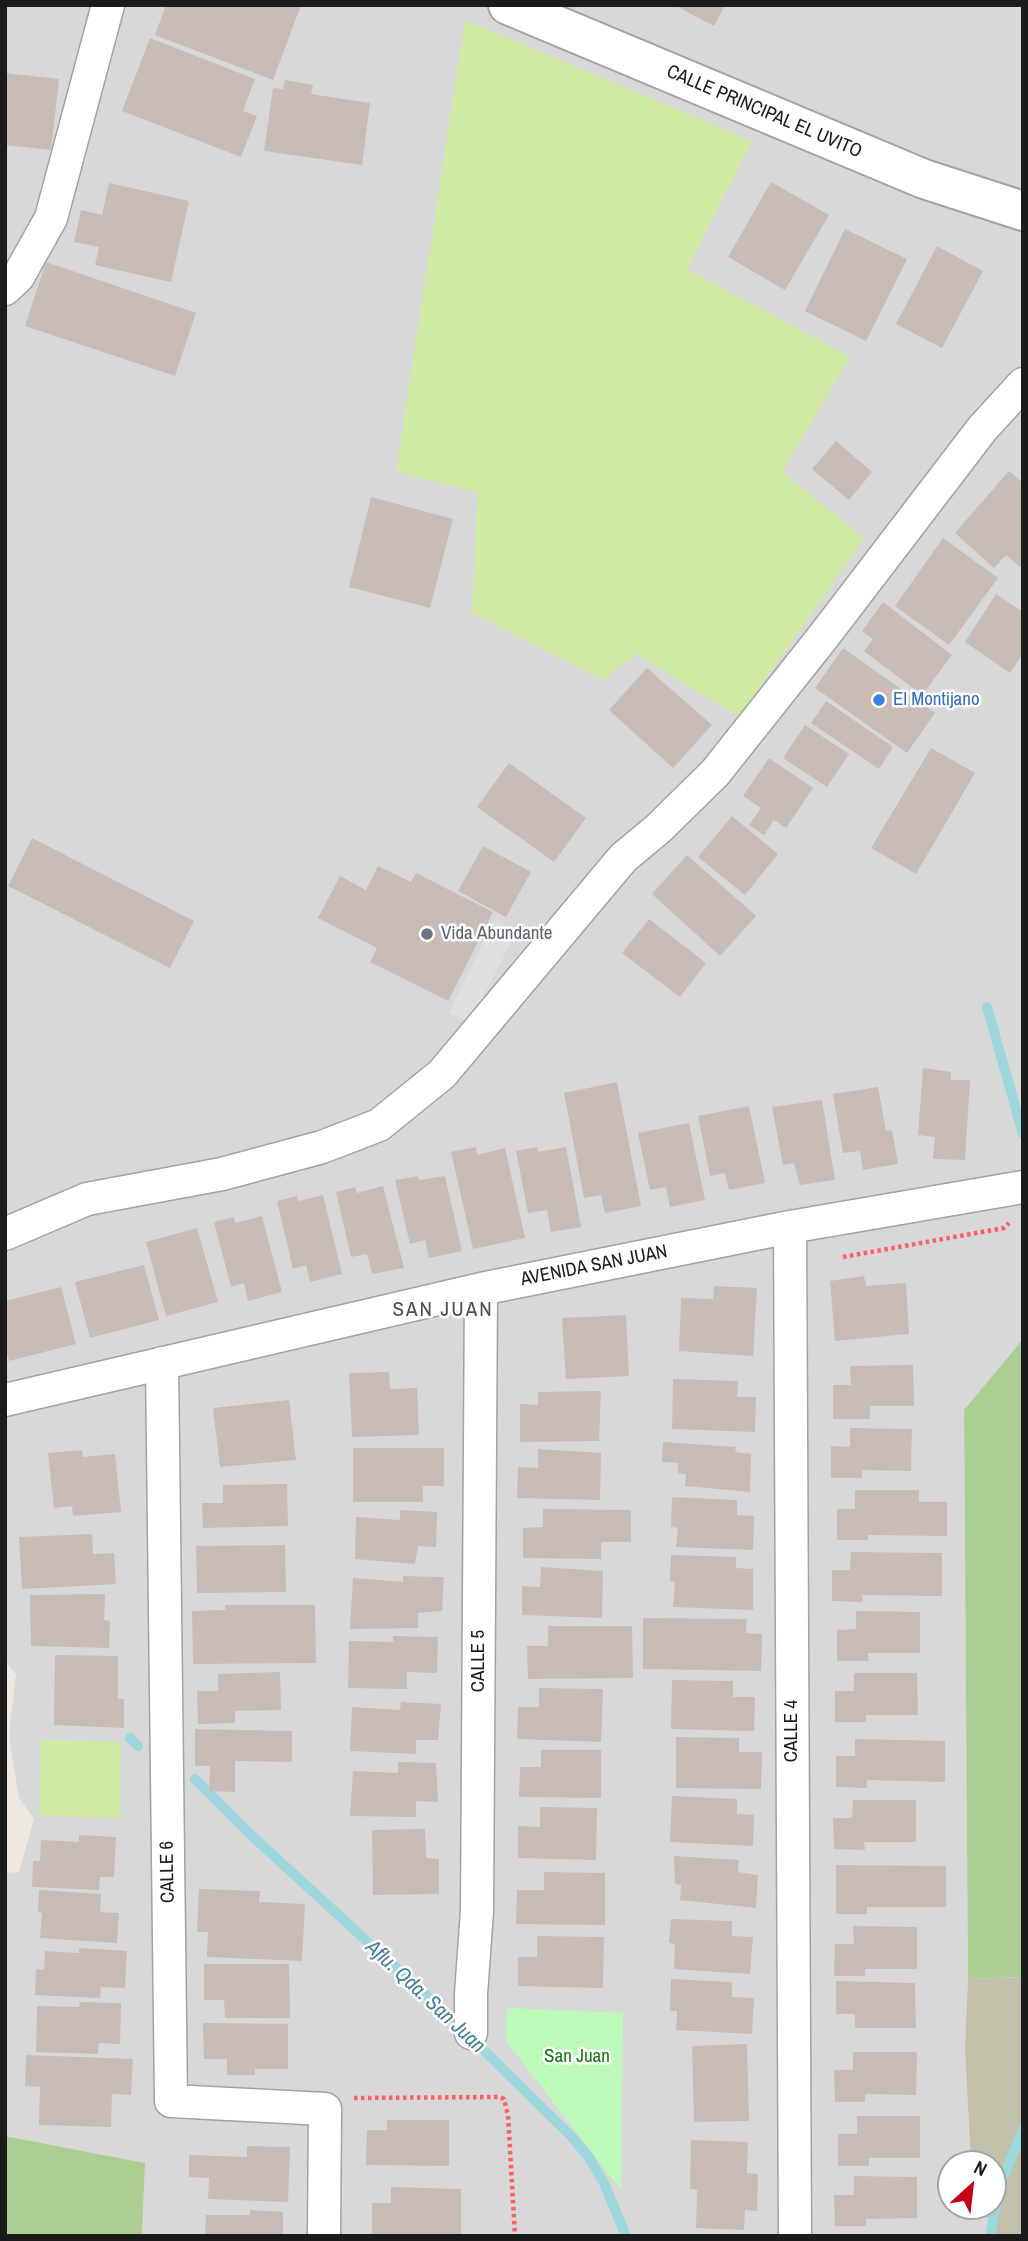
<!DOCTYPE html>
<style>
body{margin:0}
#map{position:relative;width:1028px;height:2241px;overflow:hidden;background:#ede7e0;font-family:"Archivo Narrow",sans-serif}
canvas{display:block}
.frame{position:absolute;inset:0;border:7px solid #1b1b1b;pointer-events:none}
.north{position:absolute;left:937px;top:2150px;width:70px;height:70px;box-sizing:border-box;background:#fff;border:2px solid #a4a4a4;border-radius:50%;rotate:27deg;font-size:19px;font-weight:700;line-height:28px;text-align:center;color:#1b1b1b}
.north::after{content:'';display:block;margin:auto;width:24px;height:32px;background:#c6001b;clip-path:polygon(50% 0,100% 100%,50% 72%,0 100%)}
</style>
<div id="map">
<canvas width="1028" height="2241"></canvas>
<div class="frame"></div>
<div class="north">N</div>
</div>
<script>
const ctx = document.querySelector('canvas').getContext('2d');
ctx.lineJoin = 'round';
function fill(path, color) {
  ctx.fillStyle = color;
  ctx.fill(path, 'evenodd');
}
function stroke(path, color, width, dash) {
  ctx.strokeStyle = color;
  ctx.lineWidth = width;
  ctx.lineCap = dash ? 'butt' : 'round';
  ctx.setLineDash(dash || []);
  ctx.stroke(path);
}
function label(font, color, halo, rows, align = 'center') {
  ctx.font = font + ' "Archivo Narrow",sans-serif';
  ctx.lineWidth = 5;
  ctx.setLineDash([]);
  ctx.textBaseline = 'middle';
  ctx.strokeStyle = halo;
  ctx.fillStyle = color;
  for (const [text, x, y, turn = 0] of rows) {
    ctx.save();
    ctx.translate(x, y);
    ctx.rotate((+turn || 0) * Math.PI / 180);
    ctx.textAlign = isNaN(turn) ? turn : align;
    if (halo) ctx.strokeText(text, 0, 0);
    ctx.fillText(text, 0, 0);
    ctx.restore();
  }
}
fill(new Path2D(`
 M5,5H1023V1339L964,1411L968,1979L965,2049L971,2164H951V2206H984L994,2236H142L145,2163L5,2136V1873L19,1872L34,1819L19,1798L10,1742V1723L16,1675L5,1660Z`), '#d9d8d8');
fill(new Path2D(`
 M1023,1977V2236H994L984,2206H993V2164H971L965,2049L968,1979Z`), '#c2bfab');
fill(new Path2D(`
 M465,20L752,141L687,269L850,357L782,472L864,538L739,717L636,654L603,680L472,613L478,493L396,471Z
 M41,1740L121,1742L120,1818L39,1816Z`), '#cfeaa3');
fill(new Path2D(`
 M1023,1339V1977L968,1979L964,1410Z
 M5,2136L145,2163L142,2236H5Z`), '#acce93');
fill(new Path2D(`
 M507,2008L623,2013L621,2190L506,2041Z`), '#bdfab9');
fill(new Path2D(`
 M494,920L516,931L470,1023L449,1013Z`), '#dfdfdf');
stroke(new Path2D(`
 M987,1007L1023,1134
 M130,1738L138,1746
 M195,1779L250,1834L453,2020L570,2135L588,2156L604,2183L626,2236
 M990,2236L999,2189L1023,2129`), '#9ed7dd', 10);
fill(new Path2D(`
 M166,5H301L273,80L155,35Z
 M674,5H725L714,26Z
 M150,38L255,79L243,111L257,116L241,157L122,111Z
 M5,73L59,79L51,150L5,145Z
 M285,80L313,85L311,94L370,103L362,165L264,151L273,88L283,89Z
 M771,182L829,215L785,290L728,257Z
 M109,183L189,201L171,282L95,265L99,247L74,242L81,210L102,215Z
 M845,229L907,259L866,341L805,311Z
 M937,246L983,271L942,348L896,324Z
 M46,262L196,313L175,376L25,326Z
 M836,441L872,472L849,500L812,469Z
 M1009,471L1023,483V563L1020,567L1006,555L994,568L955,533Z
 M371,497L453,519L430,608L349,587Z
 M943,538L998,578L949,645L895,606Z
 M996,594L1023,612V653L1010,673L965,642Z
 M883,602L952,655L922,695L864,651L873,639L862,631Z
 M843,648L935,713L907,753L815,688Z
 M647,668L712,725L673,768L609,710Z
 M826,701L893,747L879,769L811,723Z
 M805,725L849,754L827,787L783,758Z
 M931,748L975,773L916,874L871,848Z
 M769,758L813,788L786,828L774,820L764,835L749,825L761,808L743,796Z
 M509,763L586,818L554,862L477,807Z
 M732,816L778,854L745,895L698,857Z
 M32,838L194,921L170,968L8,886Z
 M483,846L531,872L506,917L458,891Z
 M687,855L756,916L720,956L652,894Z
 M378,866L411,882L416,873L493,912L448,1001L370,962L377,948L318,918L340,876L366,890Z
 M649,919L706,963L680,997L622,953Z
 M923,1068L951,1072V1080H970L965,1160L933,1159L935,1137L918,1135Z
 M617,1082L641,1206L605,1213L601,1195L584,1198L564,1093Z
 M878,1087L886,1131L892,1130L898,1164L863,1170L860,1151L843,1153L833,1094Z
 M822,1100L835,1180L800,1185L794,1163L783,1165L772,1107Z
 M749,1106L765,1183L729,1190L725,1173L710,1176L698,1116Z
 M689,1123L705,1200L670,1207L666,1187L650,1190L638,1133Z
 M476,1147L477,1155L505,1148L525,1238L473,1249L451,1152Z
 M537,1147L538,1152L566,1147L581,1227L551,1232L547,1210L528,1213L516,1151Z
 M418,1176L419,1180L445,1176L462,1251L429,1258L425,1240L410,1244L395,1180Z
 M383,1186L404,1268L372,1274L367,1254L351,1257L336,1192L355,1187L357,1193Z
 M323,1195L342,1274L310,1282L306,1265L293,1269L277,1201L297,1196L298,1201Z
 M262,1216L282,1292L248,1301L244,1283L231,1287L214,1222L234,1217L235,1223Z
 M197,1228L218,1302L166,1316L146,1242Z
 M144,1265L159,1320L90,1338L75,1282Z
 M864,1276L866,1286L906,1283L909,1334L835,1341L830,1281Z
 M714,1286L757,1288L753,1356L679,1351L681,1298L713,1299Z
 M61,1287L76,1344L9,1361L5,1346V1301Z
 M626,1315L629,1376L566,1379L562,1318Z
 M913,1365L914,1406H870V1419H833V1385H851L850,1366Z
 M389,1372L390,1389L417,1388L419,1435L352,1437L349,1373Z
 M673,1379L738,1381L737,1397H756L755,1432L672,1429Z
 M601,1391L599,1441L520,1442V1404L538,1405V1392Z
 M289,1400L296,1460L220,1467L213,1408Z
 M850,1428L912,1429L911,1471L862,1470V1478H831V1446L850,1447Z
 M663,1442L736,1447L735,1452L751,1454L750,1492L685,1486L686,1474L678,1473V1463L662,1462Z
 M353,1448H444V1486H423V1502H353Z
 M538,1449L601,1453L600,1500L517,1498L518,1467L538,1468Z
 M82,1450L83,1457L115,1454L121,1512L73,1516L72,1506L54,1508L48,1453Z
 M287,1484L288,1526L203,1528L202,1503H223V1485Z
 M855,1490H919V1502H947V1536L868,1535V1540H837V1509H855Z
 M672,1497L737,1500V1515L754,1516L753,1550L676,1547L678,1528L671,1527Z
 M543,1509L631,1510V1542H601V1559L523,1558V1528L543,1527Z
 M400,1510L437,1512L436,1547L418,1546L415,1564L355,1559L356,1517L400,1520Z
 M92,1534L93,1554L114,1553L116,1584L22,1589L19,1537Z
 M285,1545L286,1592L197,1593L196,1546Z
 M851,1552L942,1553V1596L862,1595L863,1602L832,1601V1570H850Z
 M671,1555L736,1557V1568L753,1569V1610L673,1607L675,1582L670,1581Z
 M541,1567L603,1571L602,1618L522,1615V1586L540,1587Z
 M403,1576L444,1577L442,1611L418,1613V1628L350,1629L353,1578L403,1582Z
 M105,1594L104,1620L110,1621L109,1648L31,1646L30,1595Z
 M225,1605H315L316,1663L193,1664L192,1611L225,1610Z
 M856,1611L920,1612V1653H868L869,1661H837V1630L856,1629Z
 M643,1618L747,1619L746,1633L762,1634L761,1671L643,1669Z
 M548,1626H632L633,1678L528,1679L527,1646H548Z
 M393,1636L438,1637L437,1673L407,1672V1689L348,1688L349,1641L393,1642Z
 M55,1655L118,1656V1699H124V1728L54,1725Z
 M280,1672L281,1710L235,1711V1723L198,1724L197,1691H218V1674Z
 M854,1673H917L918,1715H866V1722H835V1691H854Z
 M672,1680L733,1681V1697H755L754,1731L671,1729Z
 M539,1688L603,1689L601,1742L517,1739L518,1707H539Z
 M401,1702L441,1704L438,1740H416V1754L350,1751L352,1707L400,1710Z
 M195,1729L292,1731V1762L235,1761V1792L209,1791L210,1766H195Z
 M676,1737L739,1738V1752H762L761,1789L676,1788Z
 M855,1739L945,1741V1782L867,1780V1788L836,1787V1756H855Z
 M541,1750H601V1798L519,1797L520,1767H541Z
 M398,1762L436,1763L438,1802L416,1801V1817L350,1816L353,1771L398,1773Z
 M672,1796L737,1799V1814L754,1815L753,1846L670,1842Z
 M853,1800H916V1842H864L865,1850L834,1849L833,1818H852Z
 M540,1807L597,1808L596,1860L518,1858V1826L540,1827Z
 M425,1829L426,1858L439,1859V1894L373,1895L372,1830Z
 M79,1835L116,1837L114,1877H100L99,1890L32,1887L33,1861H40L41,1840L79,1842Z
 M674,1856L739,1860L738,1872L758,1875L756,1908L680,1900L681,1885L675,1884Z
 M836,1865L946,1866V1907H867V1914H836Z
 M544,1872L605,1873V1925L516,1924L517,1890H544Z
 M199,1889L260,1891L259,1902L305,1904L302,1961L207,1957L208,1932H197Z
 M39,1890L101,1894L100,1912L119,1913L117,1943L40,1938L42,1913L38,1912Z
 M671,1919L732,1921V1936L753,1937L750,1974L674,1969L675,1944L669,1943Z
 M853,1926L917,1927V1969H865V1976H834L835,1944H854Z
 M537,1936L604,1937L603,1988L518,1986V1957H537Z
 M79,1948L127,1951L125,1988L101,1987L100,1998L35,1995L36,1969L44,1970L45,1951L79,1953Z
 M204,1964H289L290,2018H225L224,2000H204Z
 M671,1979L732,1982V1997L754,1998L752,2034L676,2030L677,2011H670Z
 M836,1981L915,1983L916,2028H855V2014H836Z
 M80,2002L121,2003L120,2044L99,2043L98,2054L36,2052L37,2006L79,2007Z
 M203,2023L288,2024V2069H255V2075H227V2059H204Z
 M747,2044L749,2121L694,2122L692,2046Z
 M853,2052H917L916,2095L865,2094V2102H835L834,2070H853Z
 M26,2055L133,2059L131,2095L112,2094L111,2127L39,2125L40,2087L25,2086Z
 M857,2116H920V2158H869V2166H838V2134H857Z
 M387,2120H449V2166L366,2165L367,2130H387Z
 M691,2140L748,2142L747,2173L758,2174L757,2211L745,2210L744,2230L696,2228L697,2190L690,2189Z
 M247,2146L290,2147L288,2202L208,2199L209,2178L189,2177V2155L247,2157Z
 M854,2176L917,2177V2218L866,2219V2226H835L834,2195H854Z
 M391,2187L461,2189V2236H372V2203H391Z
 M250,2210L283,2212V2236H205L206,2215H250Z`), '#c9bcb6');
const minor = new Path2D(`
 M5,289L18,277L51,218L108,5
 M790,1227L795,2236
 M5,1234L87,1199L222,1174L322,1147L379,1125L442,1074L623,858L659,828L715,773L823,637L982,429L1023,384
 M162,1363L171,2101L325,2109L324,2236
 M5,1400L481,1289L790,1227L1023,1187
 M471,2033V1994L477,1911L481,1289`);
const tertiary = new Path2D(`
 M508,5L924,179L1023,211`);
stroke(minor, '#a2a2a2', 35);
stroke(tertiary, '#a2a2a2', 42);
stroke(new Path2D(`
 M843,1257L1004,1228L1009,1223
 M354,2098L500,2097L504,2099L508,2115L515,2236`), '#fd6066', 4.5, [3.5, 3.5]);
stroke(minor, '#fff', 32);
stroke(tertiary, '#fff', 38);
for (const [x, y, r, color] of [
 [879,700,7,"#3f7fe0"],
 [427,934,7,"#6b7280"]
]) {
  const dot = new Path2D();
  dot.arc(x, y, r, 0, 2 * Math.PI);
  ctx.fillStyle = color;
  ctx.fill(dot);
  stroke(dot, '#fff', 2.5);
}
label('19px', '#1b1b1b', '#fff', [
 ["CALLE PRINCIPAL EL UVITO",764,112,23],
 ["AVENIDA SAN JUAN",594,1266,-11],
 ["CALLE 5",479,1661,-90],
 ["CALLE 4",792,1731,-90],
 ["CALLE 6",168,1872,-91]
]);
label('19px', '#366cbe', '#fff', [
 ["El Montijano",893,700]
], 'left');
label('19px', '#5b616d', '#fff', [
 ["Vida Abundante",441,934]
], 'left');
label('19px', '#0e7a08', '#fff', [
 ["San Juan",577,2057]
]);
ctx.letterSpacing = '2px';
label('21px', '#4e4e4e', '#fff', [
 ["SAN JUAN",443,1310]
]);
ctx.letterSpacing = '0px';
label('italic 21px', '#417b9c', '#fff', [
 ["Aflu. Qda. San Juan",425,1997,43]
]);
</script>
